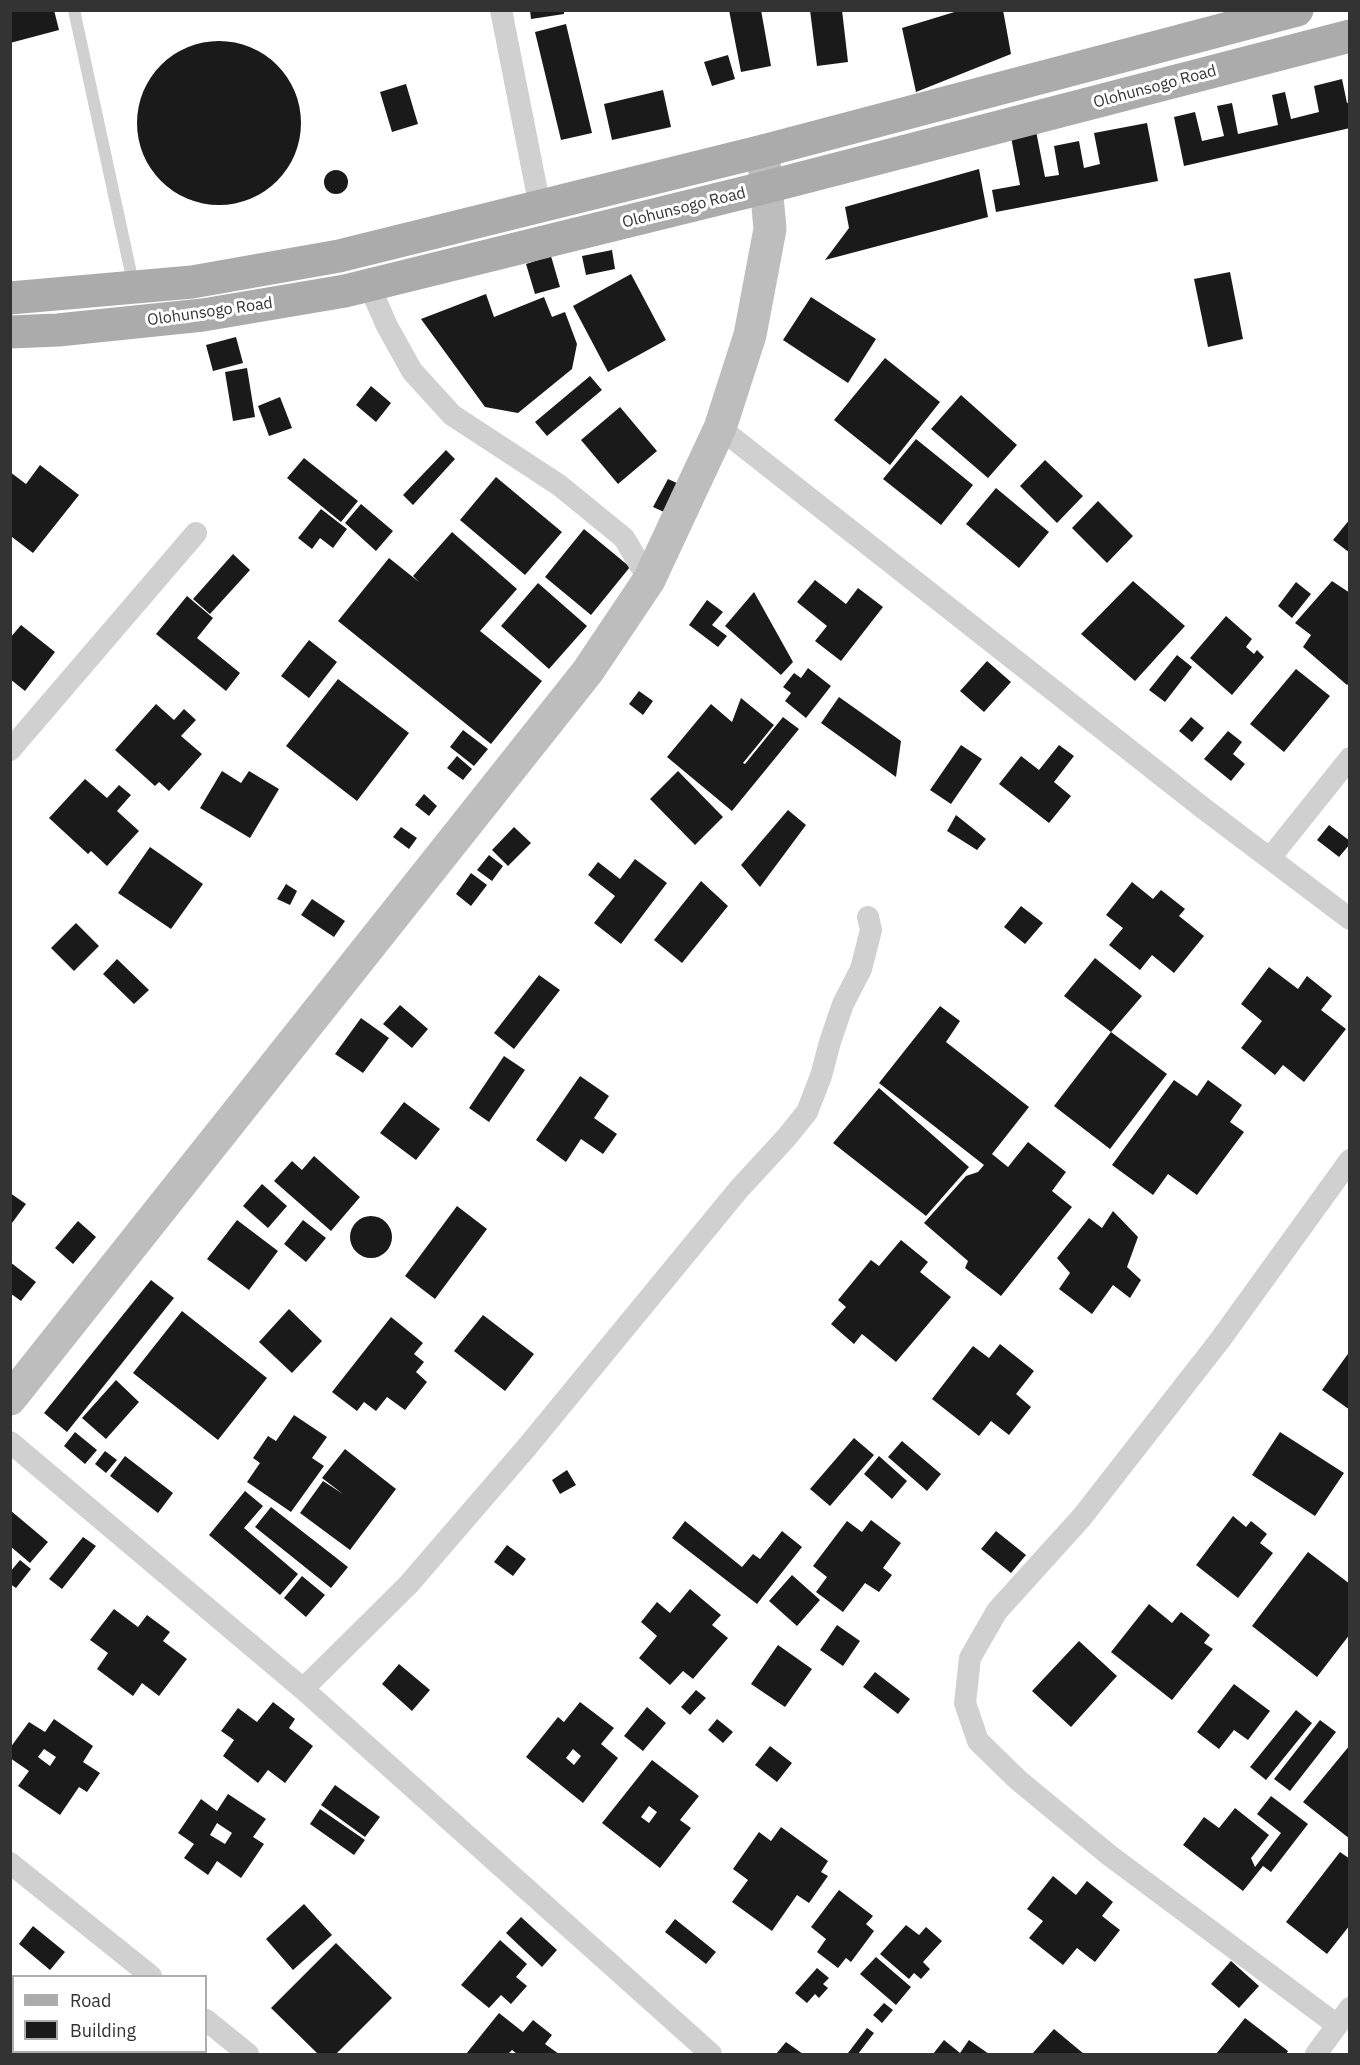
<!DOCTYPE html>
<style>
body{margin:0}
#map{position:relative;width:1360px;height:2065px;overflow:hidden;background:#fff;font-family:"IBM Plex Sans",sans-serif}
canvas{display:block}
.frame{position:absolute;inset:0;border:12px solid #333;pointer-events:none}
.legend{position:absolute;left:12px;top:1975px;width:195px;height:78px;box-sizing:border-box;background:#fff;border:2px solid #adadad;margin:0;padding:8px 10px;list-style:none;font-size:18px;color:#333}
.legend li{display:flex;align-items:center;gap:12px;height:30px}
.legend b{width:30px;border:2px solid #adadad}
</style>
<div id="map">
<canvas width="1360" height="2065"></canvas>
<div class="frame"></div>
<ul class="legend">
<li><b style="height:8px;background:#ababab"></b>Road</li>
<li><b style="height:16px;background:#1a1a1a"></b>Building</li>
</ul>
</div>
<script>
const ctx = document.querySelector('canvas').getContext('2d');
ctx.lineJoin = 'round';
function fill(path, color) {
  ctx.fillStyle = color;
  ctx.fill(path, 'evenodd');
}
function stroke(path, color, width, dash) {
  ctx.strokeStyle = color;
  ctx.lineWidth = width;
  ctx.lineCap = dash ? 'butt' : 'round';
  ctx.setLineDash(dash || []);
  ctx.stroke(path);
}
function label(font, color, halo, rows, align = 'center') {
  ctx.font = font + ' "IBM Plex Sans",sans-serif';
  ctx.lineWidth = 6;
  ctx.setLineDash([]);
  ctx.textBaseline = 'middle';
  ctx.strokeStyle = halo;
  ctx.fillStyle = color;
  for (const [text, x, y, turn = 0] of rows) {
    ctx.save();
    ctx.translate(x, y);
    ctx.rotate((+turn || 0) * Math.PI / 180);
    ctx.textAlign = isNaN(turn) ? turn : align;
    if (halo) ctx.strokeText(text, 0, 0);
    ctx.fillText(text, 0, 0);
    ctx.restore();
  }
}
fill(new Path2D(`
 M10,10H54L59,30L10,43Z
 M530,10H564V14L531,19Z
 M729,10H761L771,66L741,72Z
 M810,10H842L848,62L817,66Z
 M961,10H1003L1011,54L916,92L902,28Z
 M566,24L592,133L561,140L535,32Z
 M137 123a82 82 0 1 1 164 0a82 82 0 1 1-164 0Z
 M728,55L735,79L712,86L704,62Z
 M1342,79L1347,103L1350,102V128L1184,166L1174,117L1195,112L1202,141L1224,136L1217,106L1232,103L1238,134L1278,125L1272,95L1285,92L1291,119L1319,112L1314,86Z
 M406,84L418,124L392,132L380,92Z
 M663,90L671,127L612,140L604,104Z
 M1147,123L1158,181L996,212L992,190L1020,185L1011,137L1036,131L1045,177L1059,175L1054,146L1079,141L1084,168L1100,164L1094,133Z
 M979,169L988,217L825,260L849,228L845,207Z
 M324 182a12 12 0 1 1 24 0a12 12 0 1 1-24 0Z
 M612,250L615,269L586,275L582,256Z
 M551,256L560,287L535,294L526,264Z
 M1230,272L1243,339L1208,347L1194,279Z
 M631,274L666,340L608,372L573,306Z
 M486,294L494,317L544,297L552,317L565,312L577,344L572,369L518,413L485,407L421,319Z
 M811,297L876,339L848,383L783,340Z
 M236,337L243,363L213,371L206,345Z
 M885,358L940,402L890,465L834,420Z
 M247,368L255,417L233,421L225,372Z
 M590,376L602,390L547,436L535,422Z
 M371,386L391,403L376,422L356,405Z
 M961,395L1017,445L988,478L931,429Z
 M280,397L292,428L269,436L258,406Z
 M620,407L657,451L618,484L581,440Z
 M916,439L973,485L941,525L883,479Z
 M446,450L455,459L413,505L403,495Z
 M304,458L358,501L341,522L287,478Z
 M1045,460L1083,496L1057,523L1020,486Z
 M40,465L79,495L33,553L12,537L10,539V472L26,484Z
 M496,477L562,532L525,575L460,520Z
 M668,479L679,484L664,512L653,507Z
 M996,488L1049,532L1019,568L966,524Z
 M1098,501L1133,536L1107,563L1072,528Z
 M361,504L393,531L376,551L345,523Z
 M321,509L347,529L333,548L320,538L312,549L298,538Z
 M1350,519V553L1333,540Z
 M584,529L630,567L591,615L545,577Z
 M452,532L517,589L480,631L542,681L491,744L338,621L389,558L419,582L413,576Z
 M233,554L250,570L210,614L193,599Z
 M815,580L846,604L858,588L883,607L841,661L815,641L827,626L797,602Z
 M1133,581L1185,626L1135,681L1081,634Z
 M1332,581L1350,593V682L1347,685L1303,647L1311,635L1295,623Z
 M1296,582L1311,594L1292,618L1278,606Z
 M538,583L587,626L549,669L501,626Z
 M754,592L793,662L781,675L725,626Z
 M187,596L213,618L197,638L240,673L226,691L156,634Z
 M707,600L723,612L712,625L727,636L718,647L689,625Z
 M1226,616L1252,639L1246,647L1254,654L1257,650L1264,657L1232,695L1190,658Z
 M21,625L55,652L25,691L10,679V638Z
 M309,640L337,662L309,698L281,676Z
 M1177,655L1192,667L1165,702L1149,690Z
 M987,661L1011,682L984,712L960,691Z
 M808,668L831,686L806,718L785,701L791,693L783,687L794,673L801,678Z
 M1296,669L1330,696L1284,752L1250,724Z
 M338,679L409,733L357,801L286,746Z
 M639,691L653,701L643,715L629,704Z
 M839,697L901,741L896,777L821,723Z
 M741,698L774,725L743,763L745,764L783,717L799,729L732,811L667,757L711,704L732,722Z
 M156,704L174,720L184,709L196,720L181,736L202,754L169,791L159,782L155,786L115,750Z
 M1191,717L1204,728L1192,742L1179,731Z
 M463,730L488,749L474,766L450,747Z
 M1228,731L1242,742L1233,754L1245,764L1231,781L1204,759Z
 M961,745L982,759L951,804L930,790Z
 M1059,745L1074,756L1054,782L1071,796L1049,823L999,784L1021,756L1039,770Z
 M457,756L472,769L463,780L447,768Z
 M222,771L241,783L249,771L279,789L250,838L200,808Z
 M678,771L723,817L695,845L650,799Z
 M85,779L107,798L119,785L131,795L117,811L139,831L107,866L91,851L88,854L49,818Z
 M424,794L437,806L429,816L415,805Z
 M788,810L806,825L760,887L741,865Z
 M956,815L986,839L977,850L947,831Z
 M1329,825L1350,841V844L1339,857L1317,840Z
 M401,827L417,838L409,849L393,837Z
 M514,827L531,843L508,866L492,850Z
 M150,847L203,884L171,929L118,893Z
 M489,855L503,866L492,881L477,870Z
 M635,859L667,883L621,944L594,923L615,896L588,875L598,862L620,879Z
 M471,873L487,885L471,906L456,894Z
 M701,881L728,906L682,963L654,940Z
 M1132,882L1153,899L1161,890L1185,909L1179,916L1204,936L1174,973L1152,955L1140,970L1109,945L1123,928L1106,915Z
 M286,884L297,891L290,905L277,899Z
 M312,899L345,921L334,937L301,915Z
 M1021,906L1043,923L1025,944L1004,927Z
 M76,923L99,946L74,971L51,948Z
 M1095,958L1142,996L1111,1032L1167,1074L1110,1149L1054,1106L1111,1032L1064,996Z
 M117,959L149,990L134,1004L103,974Z
 M1269,967L1298,989L1307,976L1332,996L1321,1010L1346,1029L1304,1082L1283,1065L1275,1075L1241,1048L1262,1021L1241,1004Z
 M539,975L560,990L514,1049L494,1033Z
 M400,1005L428,1029L412,1048L383,1024Z
 M940,1006L960,1021L946,1042L1029,1107L992,1154L1008,1167L1028,1142L1066,1172L1052,1191L1072,1207L1001,1296L965,1268L968,1261L924,1223L966,1176L978,1172L984,1165L879,1083Z
 M361,1018L389,1038L363,1073L335,1054Z
 M504,1056L525,1070L489,1122L469,1108Z
 M580,1076L609,1096L594,1118L617,1134L603,1154L581,1139L566,1162L536,1140Z
 M1174,1080L1197,1096L1208,1080L1242,1105L1230,1122L1244,1132L1197,1195L1168,1174L1153,1195L1112,1165Z
 M879,1088L969,1167L926,1216L833,1143Z
 M404,1102L440,1129L416,1160L380,1133Z
 M314,1156L360,1197L331,1231L274,1181L292,1161L302,1170Z
 M262,1184L287,1206L268,1228L243,1206Z
 M10,1193L26,1204L12,1223L10,1221Z
 M457,1206L487,1229L435,1299L405,1276Z
 M1113,1211L1138,1237L1127,1267L1141,1280L1130,1298L1113,1285L1092,1314L1059,1289L1070,1273L1057,1258L1089,1218L1102,1228Z
 M350 1237a21 21 0 1 1 42 0a21 21 0 1 1-42 0Z
 M237,1220L278,1251L249,1290L207,1259Z
 M303,1220L326,1238L306,1262L284,1244Z
 M78,1221L96,1237L73,1264L55,1248Z
 M901,1240L928,1262L920,1272L951,1297L896,1362L862,1334L854,1344L831,1324L846,1307L838,1300L871,1260L879,1266Z
 M10,1262L36,1282L21,1301L10,1293Z
 M151,1280L174,1298L67,1432L44,1413Z
 M289,1309L322,1341L292,1373L259,1342Z
 M182,1311L267,1378L218,1440L133,1373Z
 M483,1315L534,1354L505,1391L454,1351Z
 M391,1317L423,1343L414,1354L424,1362L416,1372L427,1382L405,1410L387,1397L376,1411L364,1402L357,1411L332,1392Z
 M1000,1344L1034,1371L1016,1394L1031,1407L1009,1435L991,1421L979,1436L932,1399L973,1346L989,1358Z
 M1350,1351V1410L1322,1390Z
 M116,1380L139,1402L106,1439L82,1418Z
 M294,1415L327,1437L312,1458L324,1466L291,1512L247,1482L260,1463L253,1458L268,1436L276,1441Z
 M75,1432L97,1450L85,1464L64,1446Z
 M1280,1432L1344,1473L1315,1516L1252,1475Z
 M854,1438L874,1455L830,1506L810,1489Z
 M902,1441L941,1474L927,1491L888,1457Z
 M345,1449L396,1489L350,1550L300,1513L323,1481L343,1494L322,1478Z
 M105,1451L117,1460L106,1473L95,1464Z
 M125,1456L173,1493L158,1513L110,1476Z
 M879,1456L907,1481L892,1499L864,1474Z
 M567,1470L576,1485L560,1494L552,1480Z
 M245,1491L263,1506L244,1528L298,1574L280,1595L209,1535Z
 M271,1507L348,1567L331,1588L255,1527Z
 M10,1510L48,1542L30,1563L10,1546Z
 M1233,1516L1246,1527L1251,1521L1267,1534L1260,1543L1273,1553L1238,1598L1196,1565Z
 M871,1520L901,1543L883,1568L892,1575L879,1592L865,1583L843,1612L816,1592L827,1577L813,1566L847,1521L862,1532Z
 M685,1521L742,1567L753,1554L760,1559L782,1531L802,1547L757,1604L672,1538Z
 M996,1531L1026,1555L1011,1573L981,1549Z
 M83,1537L96,1546L62,1589L49,1579Z
 M507,1545L526,1559L513,1576L494,1562Z
 M1308,1552L1350,1584V1634L1317,1677L1252,1626Z
 M20,1560L31,1569L16,1588L10,1584V1572Z
 M792,1575L820,1600L797,1626L769,1601Z
 M302,1576L325,1595L306,1617L284,1598Z
 M690,1589L721,1615L712,1625L728,1638L693,1679L683,1671L670,1685L639,1658L657,1636L641,1622L657,1602L670,1613Z
 M1149,1604L1172,1623L1181,1612L1210,1635L1204,1643L1213,1649L1172,1700L1111,1652Z
 M114,1609L138,1627L147,1615L170,1632L163,1641L187,1659L159,1696L142,1683L133,1696L97,1669L108,1653L90,1640Z
 M837,1625L860,1641L843,1666L820,1650Z
 M1079,1641L1117,1676L1071,1727L1032,1691Z
 M778,1645L812,1669L785,1707L751,1684Z
 M399,1664L430,1690L412,1711L382,1684Z
 M875,1672L910,1699L898,1714L863,1687Z
 M1234,1684L1270,1711L1248,1740L1234,1730L1219,1749L1197,1732Z
 M696,1690L706,1698L690,1715L681,1707Z
 M273,1702L295,1719L289,1728L313,1746L285,1783L268,1770L258,1783L223,1756L234,1740L221,1731L238,1708L257,1722Z
 M580,1702L614,1728L601,1744L618,1758L583,1803L526,1757L558,1717L564,1722ZM573,1749L581,1756L574,1765L566,1758Z
 M647,1707L666,1723L643,1751L624,1736Z
 M1296,1710L1312,1723L1266,1780L1250,1767Z
 M54,1719L93,1746L83,1762L100,1773L87,1792L79,1787L60,1815L18,1786L29,1771L10,1758V1748L29,1722L45,1732ZM44,1749L56,1757L50,1766L38,1757Z
 M717,1719L733,1732L723,1743L708,1730Z
 M1320,1720L1336,1732L1290,1791L1274,1779Z
 M1350,1745V1839L1303,1802Z
 M770,1746L792,1763L777,1782L755,1765Z
 M652,1760L699,1796L680,1820L691,1828L660,1868L602,1823ZM649,1806L657,1812L649,1823L641,1817Z
 M335,1785L380,1817L365,1837L321,1805Z
 M228,1794L266,1819L253,1837L264,1844L241,1878L217,1861L208,1875L184,1858L194,1844L178,1833L201,1799L217,1811ZM217,1823L232,1833L225,1844L210,1835Z
 M1271,1796L1308,1824L1271,1872L1263,1866L1243,1891L1183,1845L1204,1817L1219,1828L1235,1808L1269,1835L1251,1858L1255,1867L1281,1833L1257,1814Z
 M320,1809L365,1840L354,1855L310,1824Z
 M781,1827L828,1861L821,1872L828,1876L809,1903L797,1895L772,1931L732,1902L748,1880L733,1869L759,1832L771,1841Z
 M1340,1852L1350,1859V1925L1327,1954L1286,1922Z
 M1053,1876L1076,1895L1087,1881L1113,1902L1102,1916L1120,1930L1095,1962L1077,1948L1063,1965L1029,1938L1043,1921L1027,1909Z
 M839,1890L873,1916L866,1924L874,1931L851,1962L846,1958L838,1968L817,1952L826,1939L811,1927Z
 M304,1904L332,1935L293,1970L266,1939Z
 M521,1917L557,1950L542,1967L506,1933Z
 M675,1919L716,1952L706,1964L665,1932Z
 M906,1925L919,1935L926,1927L942,1941L923,1962L930,1969L921,1979L914,1973L909,1979L880,1954Z
 M33,1926L65,1952L50,1970L19,1944Z
 M500,1940L527,1964L516,1977L527,1986L511,2004L501,1995L489,2008L461,1985Z
 M336,1943L392,1998L336,2054H318L271,2008Z
 M876,1957L911,1987L896,2005L860,1974Z
 M1231,1961L1259,1986L1239,2008L1211,1984Z
 M817,1968L829,1978L823,1984L828,1988L819,1998L815,1994L807,2003L795,1993Z
 M884,2003L893,2010L882,2023L873,2015Z
 M499,2013L523,2032L533,2020L552,2035L545,2044L559,2054H517L512,2050L508,2054H466Z
 M1245,2018L1288,2051L1286,2054H1216Z
 M867,2028L874,2033L858,2054H850L848,2053Z
 M1054,2029L1084,2054H1032Z
 M944,2040L960,2053L969,2040L989,2054H933Z
 M786,2042L803,2054H776Z`), '#1a1a1a');
stroke(new Path2D(`
 M74,10L134,287`), '#d0d0d0', 12);
stroke(new Path2D(`
 M501,10L540,207
 M369,285L387,326L412,371L452,415L559,485L624,538L649,580
 M720,428L1203,808L1350,919
 M10,750L196,533
 M1270,858L1350,758
 M10,1442L303,1689L711,2054
 M303,1689L409,1584L527,1447L739,1189L786,1138L807,1112L821,1076L830,1042L843,1004L861,969L871,930L868,917
 M10,1863L151,1976
 M206,2020L248,2054
 M1337,2025L1109,1855L1018,1780L978,1741L965,1703L970,1658L997,1611L1082,1517L1220,1340L1350,1160
 M1316,2054L1350,2008`), '#d0d0d0', 22);
stroke(new Path2D(`
 M10,1399L588,671L649,580L720,428L750,335L770,229L763,151`), '#bdbdbd', 33);
stroke(new Path2D(`
 M10,298L192,282L339,256L763,151L1297,10
 M10,332L58,330L203,315L345,291L767,187L1350,36`), '#ababab', 33);
label('16px', '#333', '#fff', [
 ["Olohunsogo Road",1155,87,-15],
 ["Olohunsogo Road",684,208,-14],
 ["Olohunsogo Road",210,312,-8]
]);
</script>
